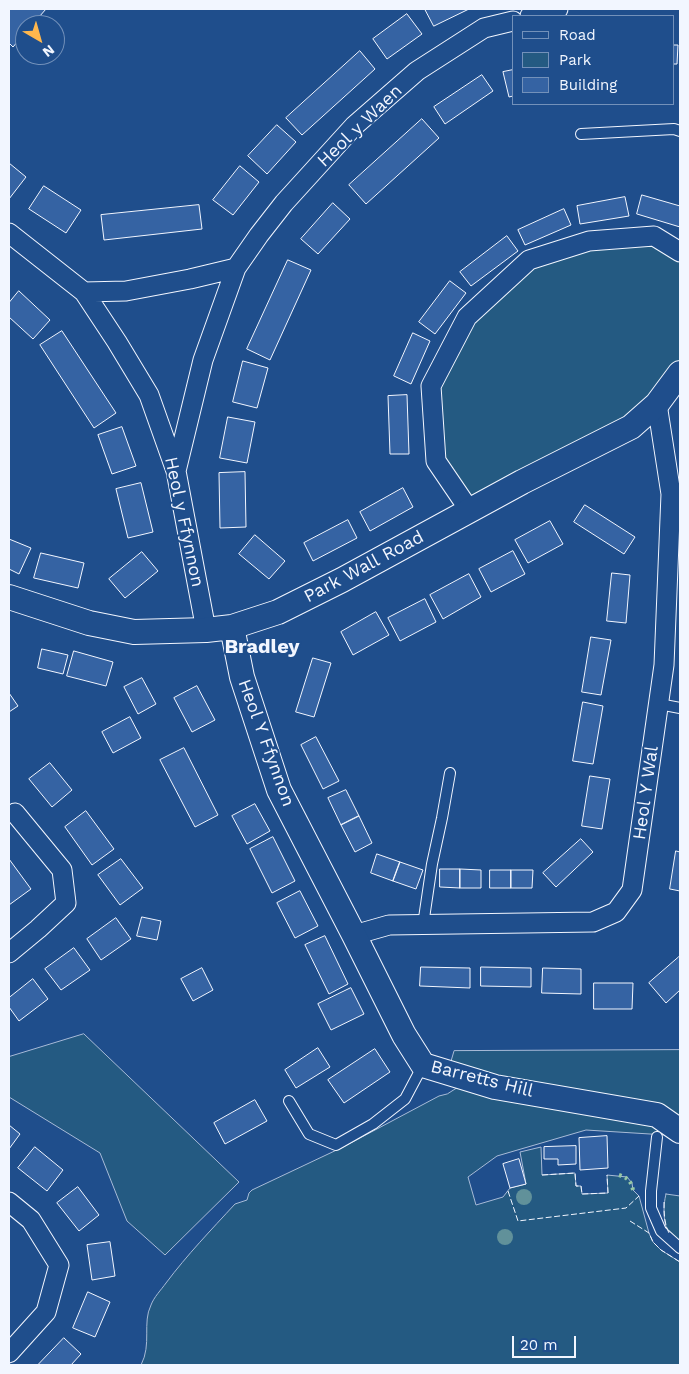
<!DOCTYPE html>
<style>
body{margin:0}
#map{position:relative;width:689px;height:1374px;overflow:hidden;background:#1f4e8c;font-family:"Work Sans",sans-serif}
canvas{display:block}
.frame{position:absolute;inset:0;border:10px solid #f2f6ff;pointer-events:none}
.legend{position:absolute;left:512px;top:15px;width:162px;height:90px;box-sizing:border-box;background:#1f4e8c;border:1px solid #7391ba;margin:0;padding:6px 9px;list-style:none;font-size:15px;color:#f2f6ff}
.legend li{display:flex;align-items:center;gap:10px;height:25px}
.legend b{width:25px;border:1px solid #7391ba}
.north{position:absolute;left:15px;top:15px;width:50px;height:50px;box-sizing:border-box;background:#1f4e8c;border:1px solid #7391ba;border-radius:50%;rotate:142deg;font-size:14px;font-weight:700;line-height:20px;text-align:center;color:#f2f6ff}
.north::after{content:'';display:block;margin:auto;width:18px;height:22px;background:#ffb74d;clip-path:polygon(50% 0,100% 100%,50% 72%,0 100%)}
.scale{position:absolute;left:512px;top:1336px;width:64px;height:22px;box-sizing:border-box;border:2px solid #f2f6ff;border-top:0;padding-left:6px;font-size:15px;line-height:18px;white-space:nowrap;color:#f2f6ff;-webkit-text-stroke:4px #1f4e8c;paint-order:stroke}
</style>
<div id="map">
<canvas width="689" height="1374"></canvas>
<div class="frame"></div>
<ul class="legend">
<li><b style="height:6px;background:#1f4e8c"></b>Road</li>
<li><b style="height:14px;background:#245a82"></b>Park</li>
<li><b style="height:14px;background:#3563a3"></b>Building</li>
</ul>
<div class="north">N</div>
<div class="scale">20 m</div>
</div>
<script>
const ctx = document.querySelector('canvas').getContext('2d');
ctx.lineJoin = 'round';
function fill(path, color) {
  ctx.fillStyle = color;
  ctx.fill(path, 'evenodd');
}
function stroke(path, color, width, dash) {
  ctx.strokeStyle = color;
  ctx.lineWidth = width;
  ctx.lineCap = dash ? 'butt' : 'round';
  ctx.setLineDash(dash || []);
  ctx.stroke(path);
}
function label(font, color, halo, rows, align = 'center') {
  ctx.font = font + ' "Work Sans",sans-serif';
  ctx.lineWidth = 4;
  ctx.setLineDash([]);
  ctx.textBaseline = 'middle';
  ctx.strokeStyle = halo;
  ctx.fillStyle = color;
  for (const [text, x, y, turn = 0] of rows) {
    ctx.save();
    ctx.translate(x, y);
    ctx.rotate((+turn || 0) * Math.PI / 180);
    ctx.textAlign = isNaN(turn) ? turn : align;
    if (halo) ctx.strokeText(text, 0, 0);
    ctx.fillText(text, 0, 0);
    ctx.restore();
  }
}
const green = new Path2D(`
 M654,236L680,252V373L657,404L470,511L436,461L431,386L467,317L529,260Z
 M84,1034L239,1182L165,1255L127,1221L100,1153L9,1097V1057Z
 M680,1050V1123L449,1068L454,1051Z
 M465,1083L654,1120L666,1135L586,1130L497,1156L468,1177L476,1205L503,1197L510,1188L526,1184L520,1152L541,1147L542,1175L575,1173L576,1186H581L582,1194L608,1193L607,1175L627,1177L632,1183L633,1190L639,1196L649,1233L653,1242L661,1250L680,1262V1365H141C152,1344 142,1323 151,1305C154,1297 161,1290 166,1283C187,1255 211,1230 235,1204L247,1200L249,1193L252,1190L343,1147L439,1096L447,1094Z
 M666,1194L680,1196V1240C678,1239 675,1238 673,1237C662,1230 663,1205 666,1194Z`);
fill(green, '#245a82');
stroke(green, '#a8bbd7', 1);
const building = new Path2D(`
 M11,9H46L32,25H25V33L13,47L9,43V11Z
 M425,9H469L434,26Z
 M407,14L422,34L387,59L373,39Z
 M673,45H678L677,64H673Z
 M360,51L375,69L302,135L286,118Z
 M513,70V96L509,97L503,72Z
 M482,75L493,91L445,124L434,107Z
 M422,119L439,138L366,204L349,185Z
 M277,125L296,142L267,174L248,156Z
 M9,163L26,177L9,199Z
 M240,166L259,182L233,215L213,200Z
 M44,186L81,210L66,233L29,209Z
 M642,195L680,206V227L637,214Z
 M625,197L629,216L580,224L577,206Z
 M333,203L350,219L318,254L301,239Z
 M199,205L202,229L104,240L101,215Z
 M564,209L571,225L525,245L518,230Z
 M507,236L518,251L471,286L460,272Z
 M288,260L311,270L270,360L247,349Z
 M450,281L466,293L435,334L419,322Z
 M19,291L50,320L33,339L9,317V303Z
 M62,331L116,413L94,428L40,345Z
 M413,333L430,341L411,384L394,376Z
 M243,361L268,368L257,408L233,402Z
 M407,395L409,454H390L388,396Z
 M228,417L255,422L247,463L220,458Z
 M122,427L136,466L112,474L98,435Z
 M245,472L246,527L220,528L219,473Z
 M141,483L153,532L128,538L116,489Z
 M403,488L413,507L370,531L360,512Z
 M585,505L635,537L624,554L574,522Z
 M348,520L357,538L313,561L304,543Z
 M550,521L563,544L528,563L515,540Z
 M255,535L285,561L269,579L239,554Z
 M9,539L31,548L19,574L9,569Z
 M513,551L525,574L491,592L479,569Z
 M142,552L158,571L125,598L109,579Z
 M41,553L84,563L78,588L34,578Z
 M612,573L630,575L626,623L607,621Z
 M469,574L481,597L443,619L430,595Z
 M425,599L436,622L400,641L388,618Z
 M376,612L389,635L353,655L341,632Z
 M591,637L611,640L601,695L582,692Z
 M42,649L68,655L63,674L38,668Z
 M74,651L113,662L106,686L67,676Z
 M313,658L331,663L314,717L296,712Z
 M142,678L156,704L138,714L124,687Z
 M197,686L215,720L192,732L174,698Z
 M9,693L18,706L9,712Z
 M583,702L603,706L593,764L573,761Z
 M130,717L141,738L113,753L102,732Z
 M316,737L339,781L323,789L301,745Z
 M184,748L218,815L195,827L160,760Z
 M50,763L72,790L52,807L29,779Z
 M590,776L610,779L602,829L582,826Z
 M346,790L359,816L341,825L328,798Z
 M255,804L270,831L247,844L232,816Z
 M86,811L114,849L92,865L65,827Z
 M359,816L372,843L355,852L341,825Z
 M273,837L295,881L272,893L250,849Z
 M581,839L593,852L556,887L543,873Z
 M676,851L680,852V891L670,889Z
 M377,854L400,862L393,881L371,873Z
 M9,859L31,889L9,905Z
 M121,859L143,888L120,905L98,875Z
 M400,862L423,870L416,889L393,881Z
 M440,869H460V888L440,887Z
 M460,869L481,870V888H460Z
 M490,870H511V888H490Z
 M511,870H533L532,888H511Z
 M300,891L318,926L295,938L277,903Z
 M142,917L161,921L157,940L137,936Z
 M116,918L131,939L101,960L87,939Z
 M325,936L348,984L329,994L305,945Z
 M74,948L90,970L61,990L45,969Z
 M679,957L680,958V990L666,1003L649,983Z
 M421,967L470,968V988L420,986Z
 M481,967L531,968V987L481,986Z
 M202,968L213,990L193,1001L181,979Z
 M543,968L581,969V994L542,993Z
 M33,979L48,999L19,1021L9,1007V998Z
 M594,983H633L632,1009H594Z
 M351,988L364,1014L331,1030L318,1004Z
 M318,1048L330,1067L296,1088L285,1070Z
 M375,1049L390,1072L344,1103L328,1080Z
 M255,1100L267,1121L225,1144L214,1123Z
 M9,1125L20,1134L9,1149Z
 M607,1136L608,1168L580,1170L579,1138Z
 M576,1146V1164L558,1165V1159H544V1147Z
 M35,1147L63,1170L47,1191L18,1168Z
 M519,1159L526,1184L510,1188L503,1164Z
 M78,1187L99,1215L79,1231L57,1203Z
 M110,1242L115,1276L92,1280L87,1245Z
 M88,1292L110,1302L95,1337L73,1328Z
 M64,1338L81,1354L71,1365H38Z`);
fill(building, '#3563a3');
stroke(building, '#f2f6ff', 1);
const service = new Path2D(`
 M581,134L674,129L680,131
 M659,704L680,708
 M423,925L432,864L442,818L450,773
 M289,1101L309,1134L336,1145L373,1124L405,1099L423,1065
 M657,1137L651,1191V1208L661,1231L680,1248`);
const minor = new Path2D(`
 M530,16L558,9
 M9,233L84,292L117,342L149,395L176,471L206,630
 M84,292L126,291L190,279L236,268
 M176,471L203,360L236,268L259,235L284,203L354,126L417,71L484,28L513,21
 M470,511L436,461L431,386L467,317L529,260L589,241L654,236L680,252
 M354,935L389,925L593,922L616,912L632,890L664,665L671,494L657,404
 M9,953L38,929L66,903L62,870L15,813
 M9,1202L31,1220L59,1265L46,1312L9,1353`);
const tertiary = new Path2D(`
 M9,597L89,623L134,632L206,630L232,627L278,612L342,580L522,482L631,427L657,404L680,373
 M232,627L242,677L279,790L354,935L404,1035L423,1065L495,1087L657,1115L680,1131`);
stroke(service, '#f2f6ff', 12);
stroke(minor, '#f2f6ff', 21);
stroke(tertiary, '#f2f6ff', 26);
stroke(service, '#1f4e8c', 10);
stroke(minor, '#1f4e8c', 19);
stroke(tertiary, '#1f4e8c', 24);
stroke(new Path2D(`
 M619,1175C628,1178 631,1181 633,1190`), '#97c8a6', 4, [2.5, 4]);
stroke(new Path2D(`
 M542,1175L575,1173L576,1186H581L582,1194L608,1193L607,1175
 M508,1191L518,1221L626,1208L639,1196
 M664,1202C664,1213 664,1223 669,1233
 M630,1221L649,1233L653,1242L661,1250L680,1262`), '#f2f6ff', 1, [6, 2.5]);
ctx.fillStyle = '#61919a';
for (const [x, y] of [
 [524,1197],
 [505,1237]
]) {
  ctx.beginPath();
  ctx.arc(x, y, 8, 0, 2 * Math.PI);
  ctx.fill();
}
label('18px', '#f2f6ff', '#1f4e8c', [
 ["Heol y Waen",360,126,-44],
 ["Heol y Ffynnon",184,522,78],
 ["Park Wall Road",364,567,-28],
 ["Heol Y Ffynnon",266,743,70],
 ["Heol Y Wal",646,793,-82],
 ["Barretts Hill",482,1079,14]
]);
label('bold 20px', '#f2f6ff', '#1f4e8c', [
 ["Bradley",262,647]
]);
</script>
